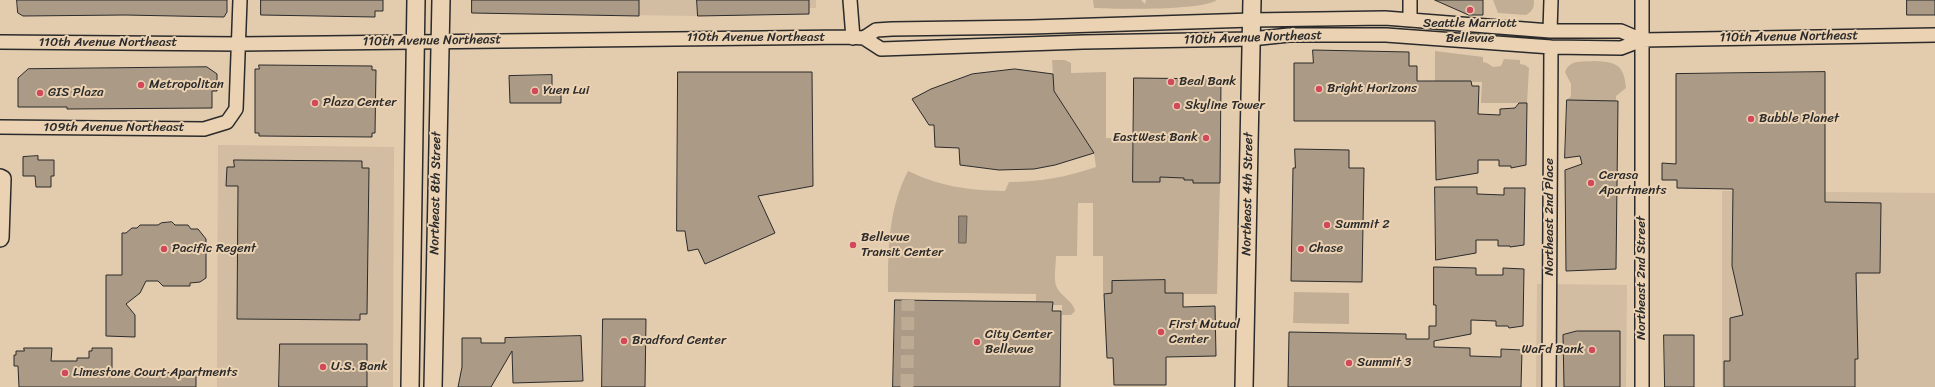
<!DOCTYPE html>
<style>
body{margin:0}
canvas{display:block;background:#e3cbae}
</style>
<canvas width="1935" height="387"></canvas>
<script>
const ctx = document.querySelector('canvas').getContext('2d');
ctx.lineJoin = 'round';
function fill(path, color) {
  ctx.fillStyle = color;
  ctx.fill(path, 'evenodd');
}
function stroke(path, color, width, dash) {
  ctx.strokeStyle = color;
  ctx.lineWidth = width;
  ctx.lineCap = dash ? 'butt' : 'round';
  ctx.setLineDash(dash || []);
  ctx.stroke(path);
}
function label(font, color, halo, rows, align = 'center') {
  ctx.font = font + ' Sriracha,sans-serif';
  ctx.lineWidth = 4;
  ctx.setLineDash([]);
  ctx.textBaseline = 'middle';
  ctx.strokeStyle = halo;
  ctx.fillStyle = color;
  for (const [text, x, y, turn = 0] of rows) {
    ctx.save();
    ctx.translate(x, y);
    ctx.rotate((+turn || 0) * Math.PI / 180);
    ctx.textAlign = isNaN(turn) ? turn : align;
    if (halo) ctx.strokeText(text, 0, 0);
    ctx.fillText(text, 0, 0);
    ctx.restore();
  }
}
fill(new Path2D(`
 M472,0H816V8H809V14L698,16L472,13Z
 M218,145L394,147L393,387H217Z
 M1722,191L1935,193V387H1722Z
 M1537,284L1627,285L1626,387H1536Z`), '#d2bca2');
fill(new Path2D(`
 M1093,0H1141L1145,4L1146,0H1217C1200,11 1117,9 1094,8Z
 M1493,0H1534C1534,8 1533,11 1526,15L1498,13Z
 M1435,51L1483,57V62L1487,63L1493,67L1501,66L1504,59L1520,60V64L1525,65L1529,68L1527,103H1481L1482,82L1435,81Z
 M1052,60H1065L1071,63V73L1106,72V138L1133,139V182H1160V177L1184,178V180H1193V183H1220L1217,294H1103V256H1093V203H1078L1077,256H1056C1056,265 1053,280 1057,288C1062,297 1073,301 1075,311L1071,315H1062V305H1052V302L1036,301V294L888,292C888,250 888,210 908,171C942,187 967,190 1005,191L1009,182C1039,182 1067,177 1096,167L1094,153L1054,91Z
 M1594,61C1616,62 1624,64 1626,88L1616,96V101L1567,100L1571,96V84L1565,72C1570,59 1582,62 1594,61Z
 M1294,292L1349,293V324L1293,323Z`), '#c1ae95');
const water = new Path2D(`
 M959,216H967L966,243H959Z`);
fill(water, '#958877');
stroke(water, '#6b6359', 1);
const building = new Path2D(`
 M17,0H227V12L224,17L125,15L23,16L18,13Z
 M261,0H383V11H375V17L261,15Z
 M472,0H639V16L472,13Z
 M697,0H809V14L698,16Z
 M1435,0H1483V15H1469Z
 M1907,0H1935V15H1907Z
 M1313,50L1409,52V66H1417V81H1471L1472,86H1479L1478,114L1500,115V109L1515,108L1519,103H1527L1526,165L1511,168V166H1499V160H1478V173L1436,180L1435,121H1294V63H1313Z
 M259,65L372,66V70H376L375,133H372V137L259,136V133H255V69H259Z
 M207,67L217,74V91H212V108L67,109V107H18V78L28,69Z
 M1015,69L1053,74L1054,91L1094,153L1055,165L1034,169L999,170L960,165L959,148L935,147L934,125H929L912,99L931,89L972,74Z
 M678,72H812L813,186L758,196L775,233L705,264L698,249L688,251L685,231H677Z
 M1825,72V202L1881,203L1880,273H1856L1858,359H1855V387H1724V361H1730V318L1743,315L1732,266L1733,189L1677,188V180H1662V163L1676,164V74Z
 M552,75V89H561V103H510L509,76Z
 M1134,78L1221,79L1220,183H1193V180H1184V178L1160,177V182H1133Z
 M1567,100L1618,101L1616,269L1566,271L1565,170L1582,164L1580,156L1565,158Z
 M1295,149L1349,150V168H1364L1362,282L1291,281L1293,168H1295Z
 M38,156V160H54V176H51V187H36L35,176H23V157Z
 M234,160L362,161V168H369L367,314H360V320L237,319L238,186H226L227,167H234Z
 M1435,187H1477V194L1504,195V188H1525L1524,245L1510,247V246H1498V240H1476V253L1436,260Z
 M172,222L175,225H188L191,229H198L206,239V278L200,282L190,283V286H163L158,281H146L140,293L126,304L135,315V337L106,336V275H122V233H126L132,228H137L140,225H158L161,223Z
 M1434,267L1476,268V275H1503V268L1524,269L1523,326L1509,328L1508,326H1496V321L1471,320V334L1434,341V347L1470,348V356L1501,357V349L1522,350L1521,387H1288L1289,332L1406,334V339H1429V326H1436V305H1434Z
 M1165,280V293H1183V307L1215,306L1216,356L1166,357V385H1114L1113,358H1107L1104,294L1112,293V281Z
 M895,300L1053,302L1052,311H1061L1060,387H893Z
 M603,319H646L645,387H602Z
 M1577,331H1620V387H1564L1563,335Z
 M1664,335H1694V387H1665Z
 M581,336L583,381L513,383L512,351L491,387H458L462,367V338H481V343H505V338Z
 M280,344H367V387H279Z
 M24,348H52L51,361H77V358H89V351H92V348H112V374L140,373L139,370L196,375V387H19L18,366H14V355H16V351H24Z`);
fill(building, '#ab9a85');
stroke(building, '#2b2b2b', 1);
stroke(new Path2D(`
 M907,387L908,300`), '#beab94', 13, [13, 6]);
const minor = new Path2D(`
 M850,0L853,38
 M1642,0V387
 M1410,20V0
 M1550,31L1551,0
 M864,38L876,30L892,29L1031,27L1252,20L1385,18L1550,31H1621L1642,40
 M0,42L239,44L849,37L864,38L881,49L1083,42L1251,39L1289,35H1386L1551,47L1621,48L1642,40L1935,35
 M0,127L204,129L227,122L236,109L240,0
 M1549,387L1551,47`);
const major = new Path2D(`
 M0,178L2,179L0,238
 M410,387L416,0
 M433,387L441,0
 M1244,387L1252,0`);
stroke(minor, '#2b2b2b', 16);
stroke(major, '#2b2b2b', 20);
stroke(minor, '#ebd2b3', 13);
stroke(major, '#ebd2b3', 17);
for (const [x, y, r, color] of [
 [1470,10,4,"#d1495b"],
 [1171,82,4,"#d1495b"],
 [141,85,4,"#d1495b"],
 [1319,89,4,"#d1495b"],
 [535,91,4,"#d1495b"],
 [40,93,4,"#d1495b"],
 [315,103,4,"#d1495b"],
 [1177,106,4,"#d1495b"],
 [1751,119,4,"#d1495b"],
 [1206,138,4,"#d1495b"],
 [1591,183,4,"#d1495b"],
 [1327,225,4,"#d1495b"],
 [853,245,4,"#d1495b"],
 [164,249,4,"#d1495b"],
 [1301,249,4,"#d1495b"],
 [1161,332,4,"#d1495b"],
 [624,341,4,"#d1495b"],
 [977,342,4,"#d1495b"],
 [1592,350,4,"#d1495b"],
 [1349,363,4,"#d1495b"],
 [323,367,4,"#d1495b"],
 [65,373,4,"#d1495b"]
]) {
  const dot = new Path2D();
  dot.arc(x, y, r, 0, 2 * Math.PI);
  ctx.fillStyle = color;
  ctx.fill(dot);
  stroke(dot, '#ebd2b3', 1.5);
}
label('13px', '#2b2b2b', '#ebd2b3', [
 ["Seattle Marriott",1470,24,"center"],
 ["Bellevue",1470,39,"center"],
 ["Beal Bank",1179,82],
 ["Metropolitan",149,85],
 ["Bright Horizons",1327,89],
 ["Yuen Lui",543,91],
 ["GIS Plaza",48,93],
 ["Plaza Center",323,103],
 ["Skyline Tower",1185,106],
 ["Bubble Planet",1759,119],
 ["EastWest Bank",1198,138,"right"],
 ["Cerasa",1599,176],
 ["Apartments",1599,191],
 ["Summit 2",1335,225],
 ["Bellevue",861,238],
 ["Transit Center",861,253],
 ["Pacific Regent",172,249],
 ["Chase",1309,249],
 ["First Mutual",1169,325],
 ["Center",1169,340],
 ["City Center",985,335],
 ["Bellevue",985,350],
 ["Bradford Center",632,341],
 ["WaFd Bank",1584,350,"right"],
 ["Summit 3",1357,363],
 ["U.S. Bank",331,367],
 ["Limestone Court Apartments",73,373]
], 'left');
label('13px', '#2b2b2b', '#ebd2b3', [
 ["110th Avenue Northeast",1789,37,-1],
 ["110th Avenue Northeast",756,38],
 ["110th Avenue Northeast",1253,38,-2],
 ["110th Avenue Northeast",432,41,-1],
 ["110th Avenue Northeast",108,43],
 ["109th Avenue Northeast",114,128],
 ["Northeast 8th Street",436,193,-89],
 ["Northeast 4th Street",1248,194,-89],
 ["Northeast 2nd Place",1550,217,-90],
 ["Northeast 2nd Street",1642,278,-90]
]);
</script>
